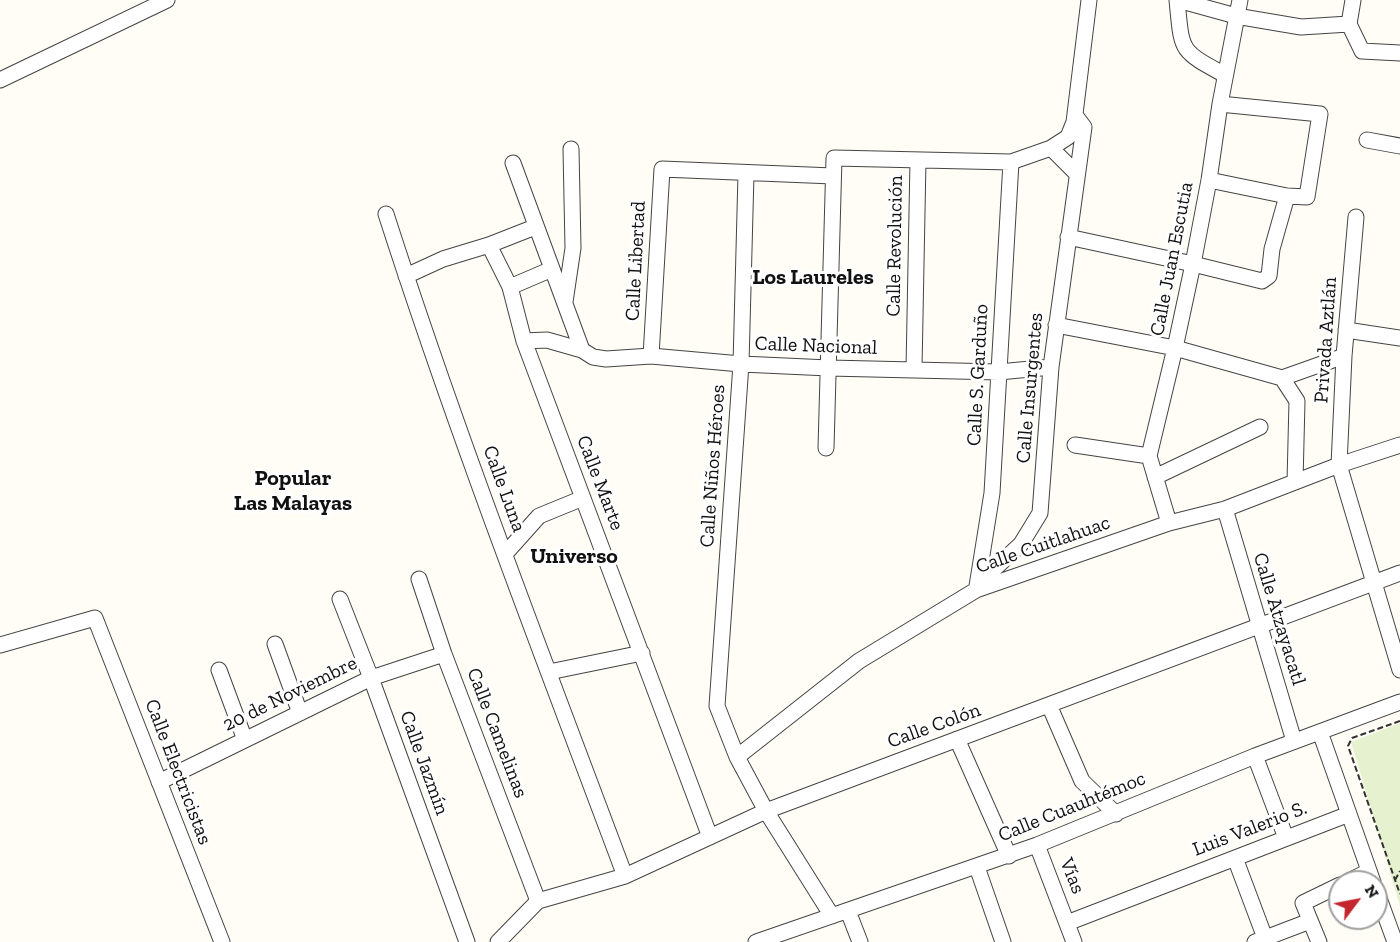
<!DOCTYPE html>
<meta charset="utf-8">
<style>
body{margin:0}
#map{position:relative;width:1400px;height:942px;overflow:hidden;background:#fffdf5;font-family:"Zilla Slab",serif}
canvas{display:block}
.north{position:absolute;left:1328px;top:870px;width:60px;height:60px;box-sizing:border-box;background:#fff;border:2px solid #a0a0a0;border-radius:50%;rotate:58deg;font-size:16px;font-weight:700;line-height:24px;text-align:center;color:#111}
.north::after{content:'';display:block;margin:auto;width:21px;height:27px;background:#c4262e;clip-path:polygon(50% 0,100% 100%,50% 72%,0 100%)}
</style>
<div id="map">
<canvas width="1400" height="942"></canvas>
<div class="north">N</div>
</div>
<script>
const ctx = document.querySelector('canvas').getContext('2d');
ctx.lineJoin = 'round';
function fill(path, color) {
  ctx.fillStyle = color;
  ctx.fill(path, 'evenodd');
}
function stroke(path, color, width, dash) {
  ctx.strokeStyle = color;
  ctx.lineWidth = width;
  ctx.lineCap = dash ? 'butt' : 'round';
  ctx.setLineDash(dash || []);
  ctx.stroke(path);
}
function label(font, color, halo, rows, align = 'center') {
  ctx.font = font + ' "Zilla Slab",serif';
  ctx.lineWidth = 6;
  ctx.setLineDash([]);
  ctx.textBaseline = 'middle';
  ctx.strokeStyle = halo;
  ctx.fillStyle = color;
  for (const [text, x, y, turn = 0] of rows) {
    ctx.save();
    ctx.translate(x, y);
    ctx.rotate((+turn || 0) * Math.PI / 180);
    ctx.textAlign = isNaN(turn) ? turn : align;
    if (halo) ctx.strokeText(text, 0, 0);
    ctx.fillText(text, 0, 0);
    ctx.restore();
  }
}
fill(new Path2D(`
 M1400,723V906L1351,742Z`), '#e6f2cf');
const minor = new Path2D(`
 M1177,0C1182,52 1179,50 1225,75
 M1178,0L1236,16L1301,27L1349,24
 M1353,0L1349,24L1362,51L1400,53
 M0,80L167,0
 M1367,140L1400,146
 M1051,148L1068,137L1074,122L1089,0
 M513,163L582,350
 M746,174L741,364L717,706L737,757L766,811L832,916
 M1209,180L1287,196L1307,197L1320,114L1220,104
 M386,214C458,438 543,657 625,876
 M1356,217L1344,356L1339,465L1400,670
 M1068,237L1193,264L1262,281L1269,276L1272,249L1287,196
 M489,245L510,287L524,341L710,837
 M406,276L443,259L489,245L535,227
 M510,287L552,269
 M565,302L573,248L571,149
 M1056,325L1175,348L1282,378
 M1346,330L1400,338
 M524,341L547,340L582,350L593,357L606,359L651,356L741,364L829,368L999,372L1051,367
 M651,356L662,169L833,176
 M914,369L918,160
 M1282,378L1297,401L1295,482
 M1282,378L1344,356
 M1075,445L1149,456
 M826,448L834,158L1011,162L1051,148L1077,174
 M1155,477L1260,427
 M1225,509L1294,741
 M1169,523L1149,456L1175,348L1193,264L1209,180L1220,104L1240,0
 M505,554L539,516L583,498
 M419,579L444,654L538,901
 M978,584L1021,544L1040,513L1051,367L1084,127L1075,115
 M977,586L992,493L1011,162
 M340,599L371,678L467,942
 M275,644L300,713
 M0,645L95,618L222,942
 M219,670L245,740
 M549,672L642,653
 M1049,705L1082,781L1116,814
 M1320,732L1373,882
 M957,739L1009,856
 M1255,756L1286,838
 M737,757L859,661L976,590L1169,523L1225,509L1339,465L1400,445
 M159,782L371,678L444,654
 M1037,845L1074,942
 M1235,858L1265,938
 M977,867L1003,942
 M1347,882L1369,871
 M1376,890L1395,942
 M848,911L860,942
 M1067,923L1349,814
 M498,942L538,901L625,876L766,811L1400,573
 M756,942L1037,845L1255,756L1400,702
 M1255,942L1310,921
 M1319,942L1303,903L1340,885`);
stroke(minor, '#444', 17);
stroke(new Path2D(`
 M1400,721L1352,738L1348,746L1400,894
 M1395,880L1400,871`), '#333', 2, [6, 3]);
stroke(minor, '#fff', 15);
label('20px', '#111', '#fff', [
 ["Calle Revolución",895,246,-89],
 ["Calle Juan Escutia",1172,259,-79],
 ["Calle Libertad",636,261,-87],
 ["Privada Aztlán",1326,340,-86],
 ["Calle Nacional",816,346,2],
 ["Calle S. Garduño",978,375,-87],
 ["Calle Insurgentes",1030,388,-85],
 ["Calle Niños Héroes",713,466,-86],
 ["Calle Marte",600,483,69],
 ["Calle Luna",504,489,70],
 ["Calle Cuitlahuac",1043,545,-19],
 ["Calle Atzayacatl",1279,619,73],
 ["20 de Noviembre",290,694,-26],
 ["Calle Colón",934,726,-20],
 ["Calle Camelinas",497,733,69],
 ["Calle Jazmín",424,763,70],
 ["Calle Electricistas",178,772,69],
 ["Calle Cuauhtémoc",1072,807,-22],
 ["Luis Valerio S.",1250,829,-21],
 ["Vías",1072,876,68]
]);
label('bold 22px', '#111', '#fff', [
 ["Los Laureles",813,278],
 ["Popular",293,479],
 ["Las Malayas",293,504],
 ["Universo",574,557]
]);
</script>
